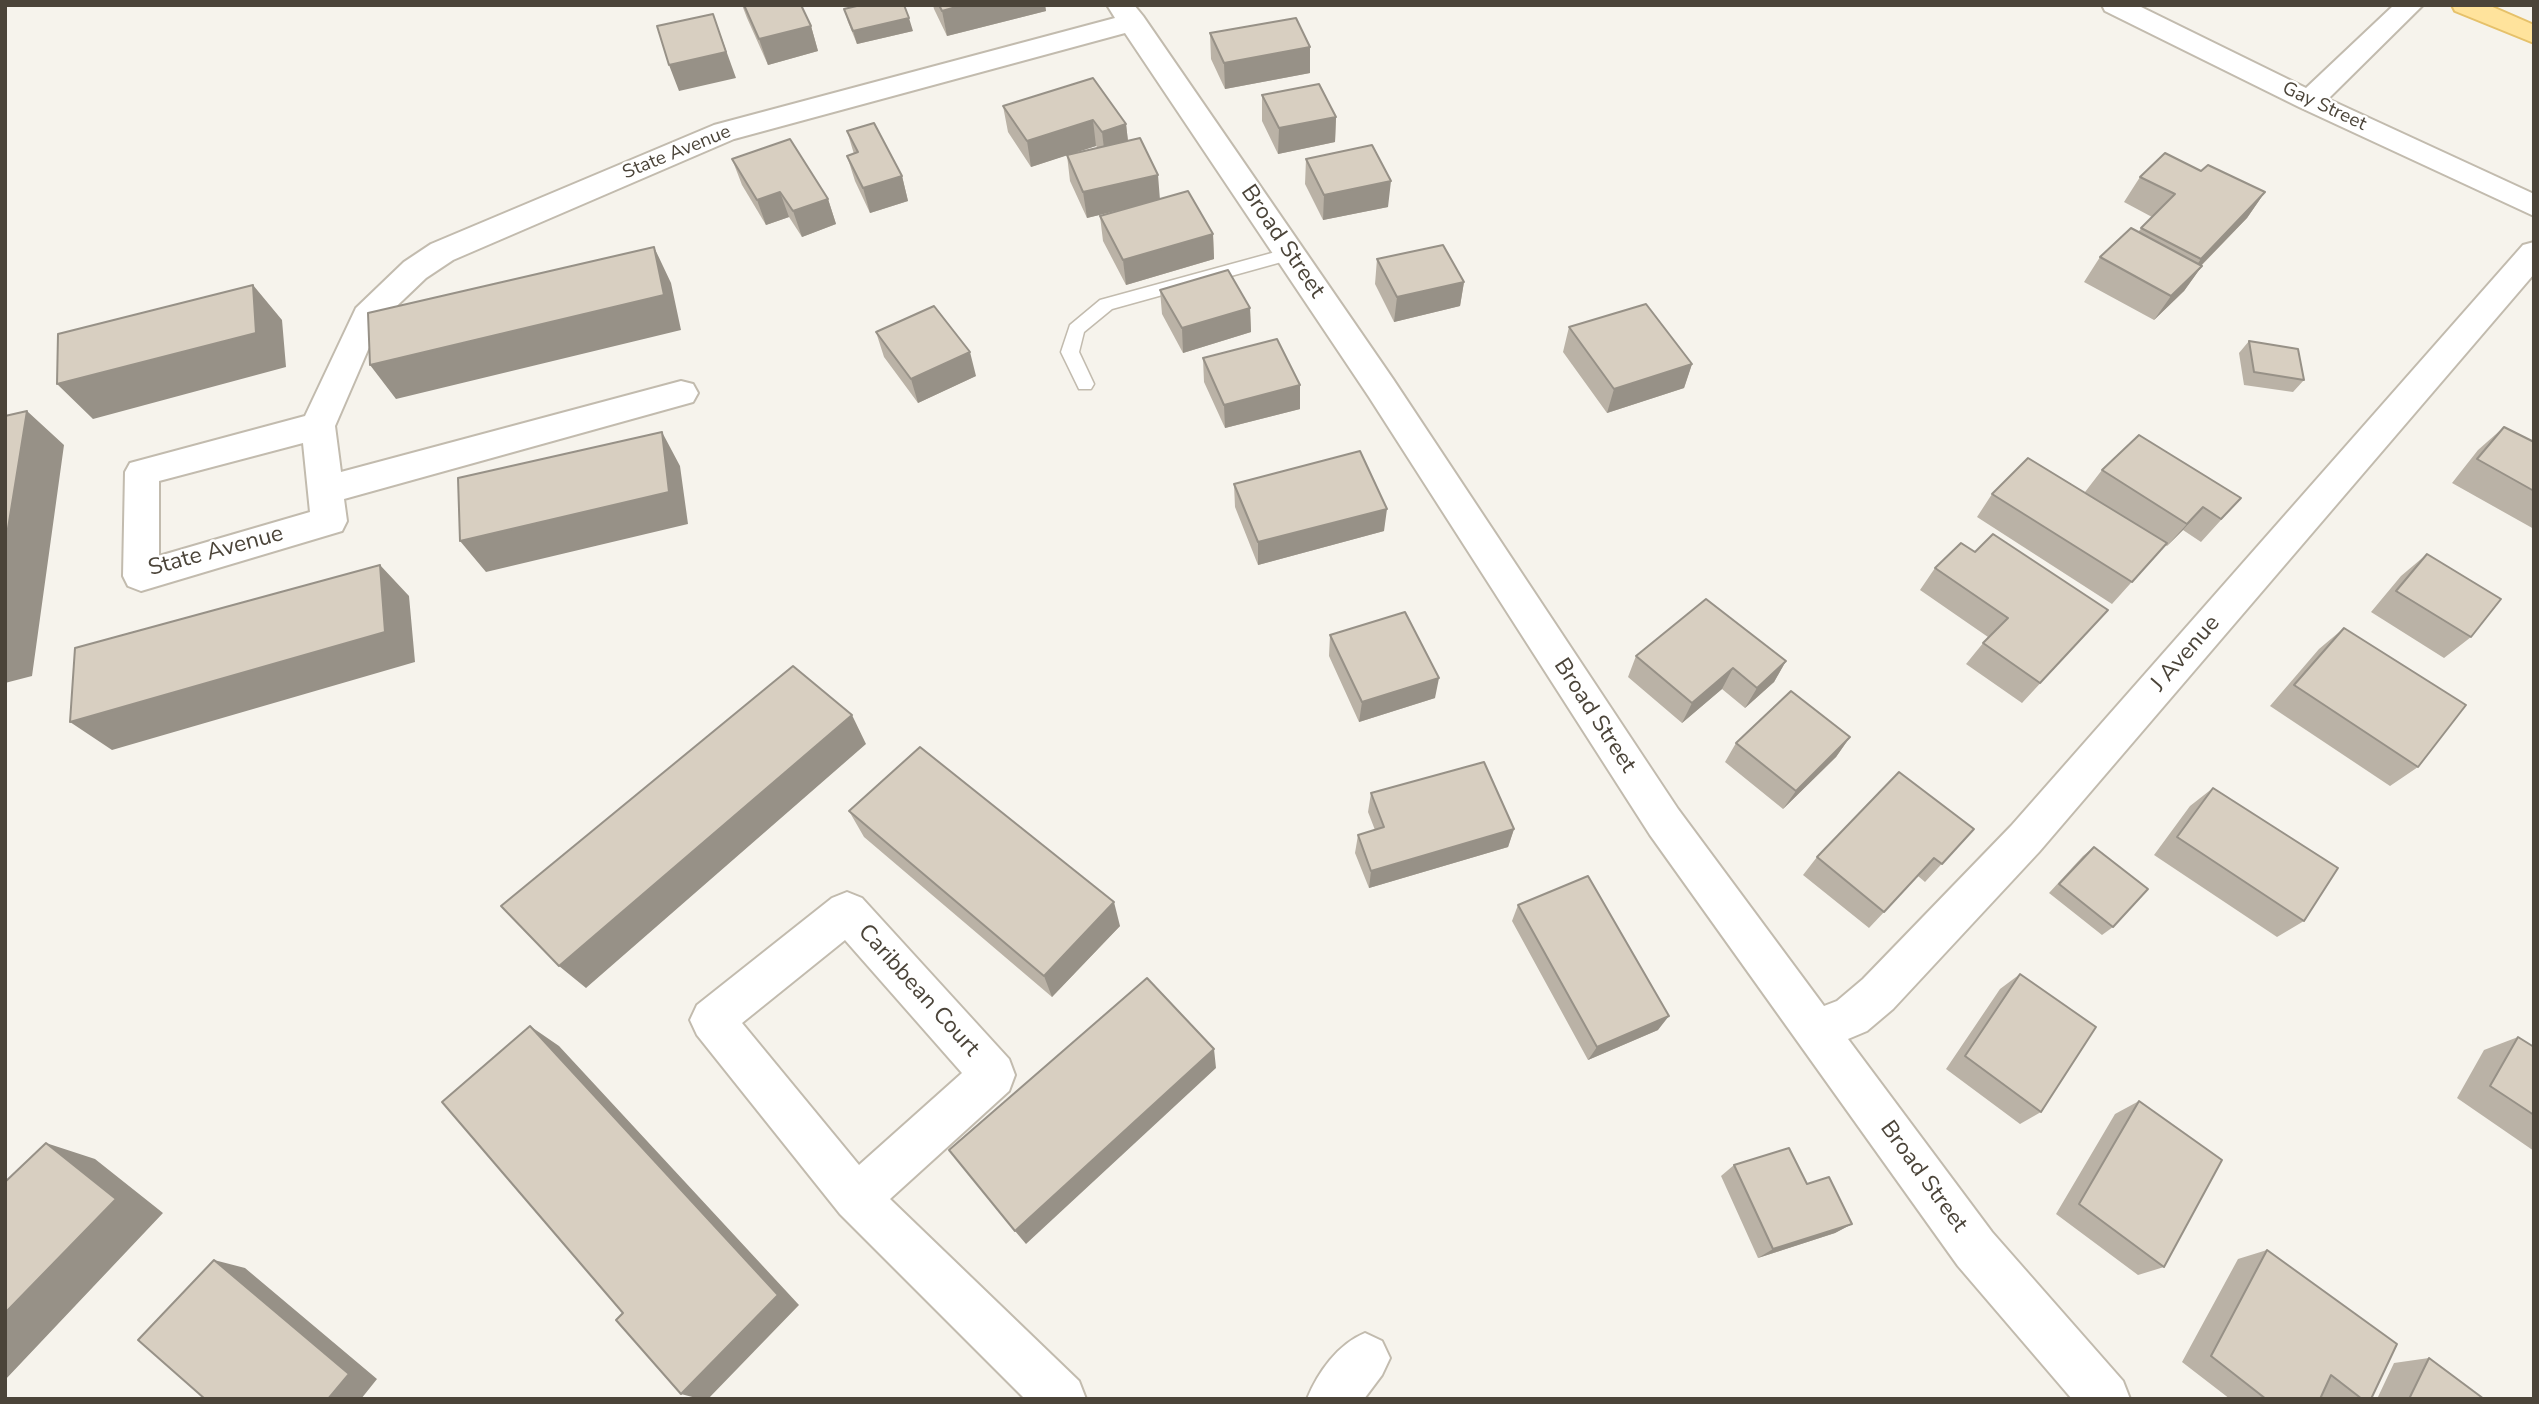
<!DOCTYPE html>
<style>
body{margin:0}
#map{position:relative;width:2539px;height:1404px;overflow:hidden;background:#f6f3ec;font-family:"Nunito Sans",sans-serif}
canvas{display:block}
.frame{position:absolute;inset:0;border:7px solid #4b4439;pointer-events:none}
</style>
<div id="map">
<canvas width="2539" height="1404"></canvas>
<div class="frame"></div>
</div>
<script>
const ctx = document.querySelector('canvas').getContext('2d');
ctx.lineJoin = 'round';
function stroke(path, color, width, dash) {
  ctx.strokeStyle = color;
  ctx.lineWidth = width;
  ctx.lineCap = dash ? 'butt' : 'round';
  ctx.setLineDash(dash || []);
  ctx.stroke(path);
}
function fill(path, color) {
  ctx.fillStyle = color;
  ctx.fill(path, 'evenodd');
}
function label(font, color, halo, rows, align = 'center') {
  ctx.font = font + ' "Nunito Sans",sans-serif';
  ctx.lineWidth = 5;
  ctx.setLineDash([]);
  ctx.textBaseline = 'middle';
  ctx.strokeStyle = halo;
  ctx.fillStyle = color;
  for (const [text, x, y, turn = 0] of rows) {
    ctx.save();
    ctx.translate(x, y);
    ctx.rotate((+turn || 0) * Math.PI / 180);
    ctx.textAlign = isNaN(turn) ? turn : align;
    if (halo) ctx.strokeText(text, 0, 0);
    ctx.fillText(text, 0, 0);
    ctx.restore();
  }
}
const lane = new Path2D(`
 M1290,248L1296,250L1298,254L1296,258L1112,309L1084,332L1079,352L1094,384L1091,389H1079L1061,352L1070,325L1100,300Z`);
const street = new Path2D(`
 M1107,5H1134L1143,16L1393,379L1678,809L1824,1006L1837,1001L1863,979L2011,826L2523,245L2534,242V274L2039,852L1893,1009L1867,1031L1848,1039L1992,1232L2123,1381L2130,1399H2072L1958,1266L1650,835L1369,397L1125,33L734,139L453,260L426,278L380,322L335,426L341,472L681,381L693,384L698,393L693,402L344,499L347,521L342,531L141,591L128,586L123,576L125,472L130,463L305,416L356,308L404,262L431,244L714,125L1115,18ZM303,443L310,512L159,556V481Z
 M2102,5H2137L2306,88L2394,5H2423L2328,99L2534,194V216L2299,107L2105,11Z
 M847,892L862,898L1009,1059L1015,1075L1009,1091L890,1199L1079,1381L1086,1399H1025L840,1214L697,1035L690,1020L697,1005L832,898ZM845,940L962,1073L859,1165L742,1023Z
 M1365,1333L1382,1341L1390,1358L1382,1375L1364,1399H1307C1318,1372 1338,1344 1365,1333Z`);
const primary = new Path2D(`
 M2452,5H2488L2534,25V43L2455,11Z`);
stroke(lane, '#c2bbae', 3);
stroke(street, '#c2bbae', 4);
stroke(primary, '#e6c16a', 4);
fill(lane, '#fff');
fill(street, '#fff');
fill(primary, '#ffe39c');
fill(new Path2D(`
 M742,5H801L811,26L818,51L768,65L747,18Z
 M933,5H1045L1046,11L947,36L934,9Z
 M844,9L913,31L857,44L848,22Z
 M1210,33L1310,47V73L1225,89L1211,59Z
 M1262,95L1336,117L1335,142L1278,154L1262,121Z
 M1003,106L1126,124L1128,141L1160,199L1213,234L1214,259L1126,285L1103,241L1100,216L1128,208L1087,218L1070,181L1067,155L1031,167L1008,132ZM1096,146L1098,148L1067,155Z
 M847,131L902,176L908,201L870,213L855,181L847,156L854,154Z
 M732,159L828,199L836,224L802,237L789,217L766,225L742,185Z
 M1306,159L1388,207L1323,220L1305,184Z
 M2201,171L2265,192L2247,218L2201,266H2202L2184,291L2154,320L2084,282L2100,257L2138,232L2152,217L2124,202L2140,177Z
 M1377,259L1464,282L1460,306L1394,322L1375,284Z
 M1160,290L1250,308L1251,332L1183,353L1162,314Z
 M1569,327L1692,364L1684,388L1607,413L1563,352Z
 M876,332L976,376L918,403L884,357Z
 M2249,341L2304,380L2293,392L2244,385L2239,353Z
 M1203,358L1300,385V409L1225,428L1204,382Z
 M2504,427L2534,442V529L2452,483L2478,450Z
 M2102,470L2241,498L2201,542L2183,530L2167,546L2165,545L2112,604L1977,517L1992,494L2085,492Z
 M1234,484L1384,531L1258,565L1235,507Z
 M1975,552L2108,610L2022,703L1966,664L1988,637L1920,590L1935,568Z
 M2427,554L2471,637L2444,658L2371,612L2401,576Z
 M2344,628L2418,767L2390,786L2270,706L2319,649Z
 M1330,635L1435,698L1359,722L1329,656Z
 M1636,656L1786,661L1774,682L1745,708L1722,689L1682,723L1628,677Z
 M1850,737L1836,757L1783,809L1725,762L1736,743Z
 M2213,788L2304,921L2277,937L2154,855L2190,806Z
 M1371,793L1514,829L1508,847L1369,888L1355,853L1358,835L1375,830L1368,812Z
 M849,811L1120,926L1052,997L864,837Z
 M1974,829L1925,882L1918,876L1869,928L1803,875L1817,857Z
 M2094,847L2113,927L2102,935L2049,893L2083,856Z
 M1518,905L1658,1030L1588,1060L1512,921Z
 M2020,974L2041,1112L2020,1124L1946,1069L2000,989Z
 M2518,1037L2534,1047V1151L2457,1098L2484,1050Z
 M2139,1101L2164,1267L2138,1275L2056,1214L2115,1114Z
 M1734,1165L1807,1184L1852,1224L1835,1233L1758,1258L1721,1176Z
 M2267,1250L2371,1399H2323L2321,1397L2320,1399H2230L2182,1362L2238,1259Z
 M2429,1358L2484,1399H2377L2394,1363Z`), '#bab2a6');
fill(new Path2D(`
 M963,5H1045L1046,11L947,36L942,11Z
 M713,14L736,78L679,91L669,65Z
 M909,18L913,31L857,44L853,31Z
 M811,26L818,51L768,65L759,39Z
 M1310,47V73L1225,89L1224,63Z
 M1336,117L1335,142L1278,154L1279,128Z
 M1093,120L1096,146L1031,167L1027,141Z
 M1126,124L1129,150L1105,157L1102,132Z
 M1158,175L1160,200L1087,218L1083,192Z
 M902,176L908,201L870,213L863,188Z
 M1391,181L1388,207L1323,220L1324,195Z
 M780,192L789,217L766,225L757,200Z
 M2265,192L2247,218L2183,284L2201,259Z
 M828,199L836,224L802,237L793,211Z
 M1213,234L1214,259L1126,285L1123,260Z
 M654,247L671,283L681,330L396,399L370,365Z
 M2202,266L2184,291L2154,320L2171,296Z
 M1464,282L1460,306L1394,322L1397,297Z
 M253,285L282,320L286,367L93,419L57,384Z
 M1250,308L1251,332L1183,353L1182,328Z
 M970,352L976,376L918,403L911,379Z
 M1692,364L1684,388L1607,413L1614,389Z
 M1300,385V409L1225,428L1224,405Z
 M27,411L64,445L32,676L5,683V547Z
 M662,432L680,466L688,524L486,572L460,541Z
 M2203,507L2183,530L2167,546L2187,524Z
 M1387,509L1384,531L1258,565V542Z
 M380,565L409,596L415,662L112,750L70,722Z
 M1786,661L1774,682L1745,708L1757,688Z
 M1733,668L1722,689L1682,723L1692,703Z
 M1439,678L1435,698L1359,722L1362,702Z
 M852,715L866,744L586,988L559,966Z
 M1850,737L1836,757L1783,809L1796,791Z
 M1514,829L1508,847L1369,888L1371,871Z
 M1114,902L1120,926L1052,997L1044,976Z
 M1669,1016L1658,1030L1588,1060L1597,1047Z
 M530,1026L559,1046L799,1305L708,1399H700L681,1394Z
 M1214,1049L1216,1068L1026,1244L1015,1231Z
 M46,1143L95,1159L163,1213L5,1380V1313Z
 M1852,1224L1835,1233L1758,1258L1773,1249Z
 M214,1260L245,1268L377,1379L361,1399H328Z`), '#979187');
const building = new Path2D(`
 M744,5H801L811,26L759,39Z
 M861,5H904L909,18L853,31L844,9Z
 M939,5H963L942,11Z
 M713,14L726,52L669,65L657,26Z
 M1296,18L1310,47L1224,63L1210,33Z
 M1093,78L1126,124L1102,132L1093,120L1027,141L1003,106Z
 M1319,84L1336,117L1279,128L1262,95Z
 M874,123L902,176L863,188L847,156L858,152L847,131Z
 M1140,138L1158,175L1083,192L1067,155Z
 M790,139L828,199L793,211L780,192L757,200L732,159Z
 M1372,145L1391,181L1324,195L1306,159Z
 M2165,153L2201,171L2208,165L2265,192L2201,259L2141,228L2175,194L2140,177Z
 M1188,191L1213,234L1123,260L1100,216Z
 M2131,228L2202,266L2171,296L2100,257Z
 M1443,245L1464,282L1397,297L1377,259Z
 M654,247L664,295L370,365L368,313Z
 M1228,270L1250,308L1182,328L1160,290Z
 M253,285L256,333L57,384L58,334Z
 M1646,304L1692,364L1614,389L1569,327Z
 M934,306L970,352L911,379L876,332Z
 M1277,339L1300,385L1224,405L1203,358Z
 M2249,341L2298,349L2304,380L2254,372Z
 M27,411L5,547V416Z
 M2504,427L2534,442V491L2477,459Z
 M662,432L669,492L460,541L458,478Z
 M2139,435L2241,498L2221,519L2203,507L2187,524L2102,470Z
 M1360,451L1387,509L1258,542L1234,484Z
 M2028,458L2167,543L2132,582L1992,494Z
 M1993,534L2108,610L2040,683L1983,643L2008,618L1935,568L1961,543L1975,552Z
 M2427,554L2501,599L2471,637L2396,591Z
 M380,565L385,632L70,722L75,648Z
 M1706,599L1786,661L1757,688L1733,668L1692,703L1636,656Z
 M1405,612L1439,678L1362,702L1330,635Z
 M2344,628L2466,705L2418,767L2294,685Z
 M793,666L852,715L559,966L501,906Z
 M1791,691L1850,737L1796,791L1736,743Z
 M920,747L1114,902L1044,976L849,811Z
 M1484,762L1514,829L1371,871L1358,835L1384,827L1371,793Z
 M1899,772L1974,829L1942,864L1934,858L1884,912L1817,857Z
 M2213,788L2338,868L2304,921L2177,837Z
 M2094,847L2148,889L2113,927L2059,884Z
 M1588,876L1669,1016L1597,1047L1518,905Z
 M2020,974L2096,1027L2041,1112L1965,1056Z
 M1147,978L1214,1049L1015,1231L949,1150Z
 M530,1026L778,1295L681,1394L616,1320L623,1313L442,1102Z
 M2518,1037L2534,1047V1115L2490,1086Z
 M2139,1101L2222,1160L2164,1267L2079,1204Z
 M46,1143L116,1199L5,1313V1182Z
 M1789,1148L1807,1184L1829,1177L1852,1224L1773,1249L1734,1165Z
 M2267,1250L2397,1344L2371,1399H2362L2331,1375L2320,1399H2266L2211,1356Z
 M214,1260L349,1374L328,1399H205L138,1340Z
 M2429,1358L2484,1399H2409Z`);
fill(building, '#d8cfc1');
stroke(building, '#979187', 2);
label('19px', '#4b4439', '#fff', [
 ["Gay Street",2324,107,25],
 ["State Avenue",677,153,-22]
]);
label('23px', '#4b4439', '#fff', [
 ["Broad Street",1282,242,56],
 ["State Avenue",216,552,-15],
 ["J Avenue",2186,654,-49],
 ["Broad Street",1594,716,57],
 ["Caribbean Court",918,991,48],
 ["Broad Street",1923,1177,54]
]);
</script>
